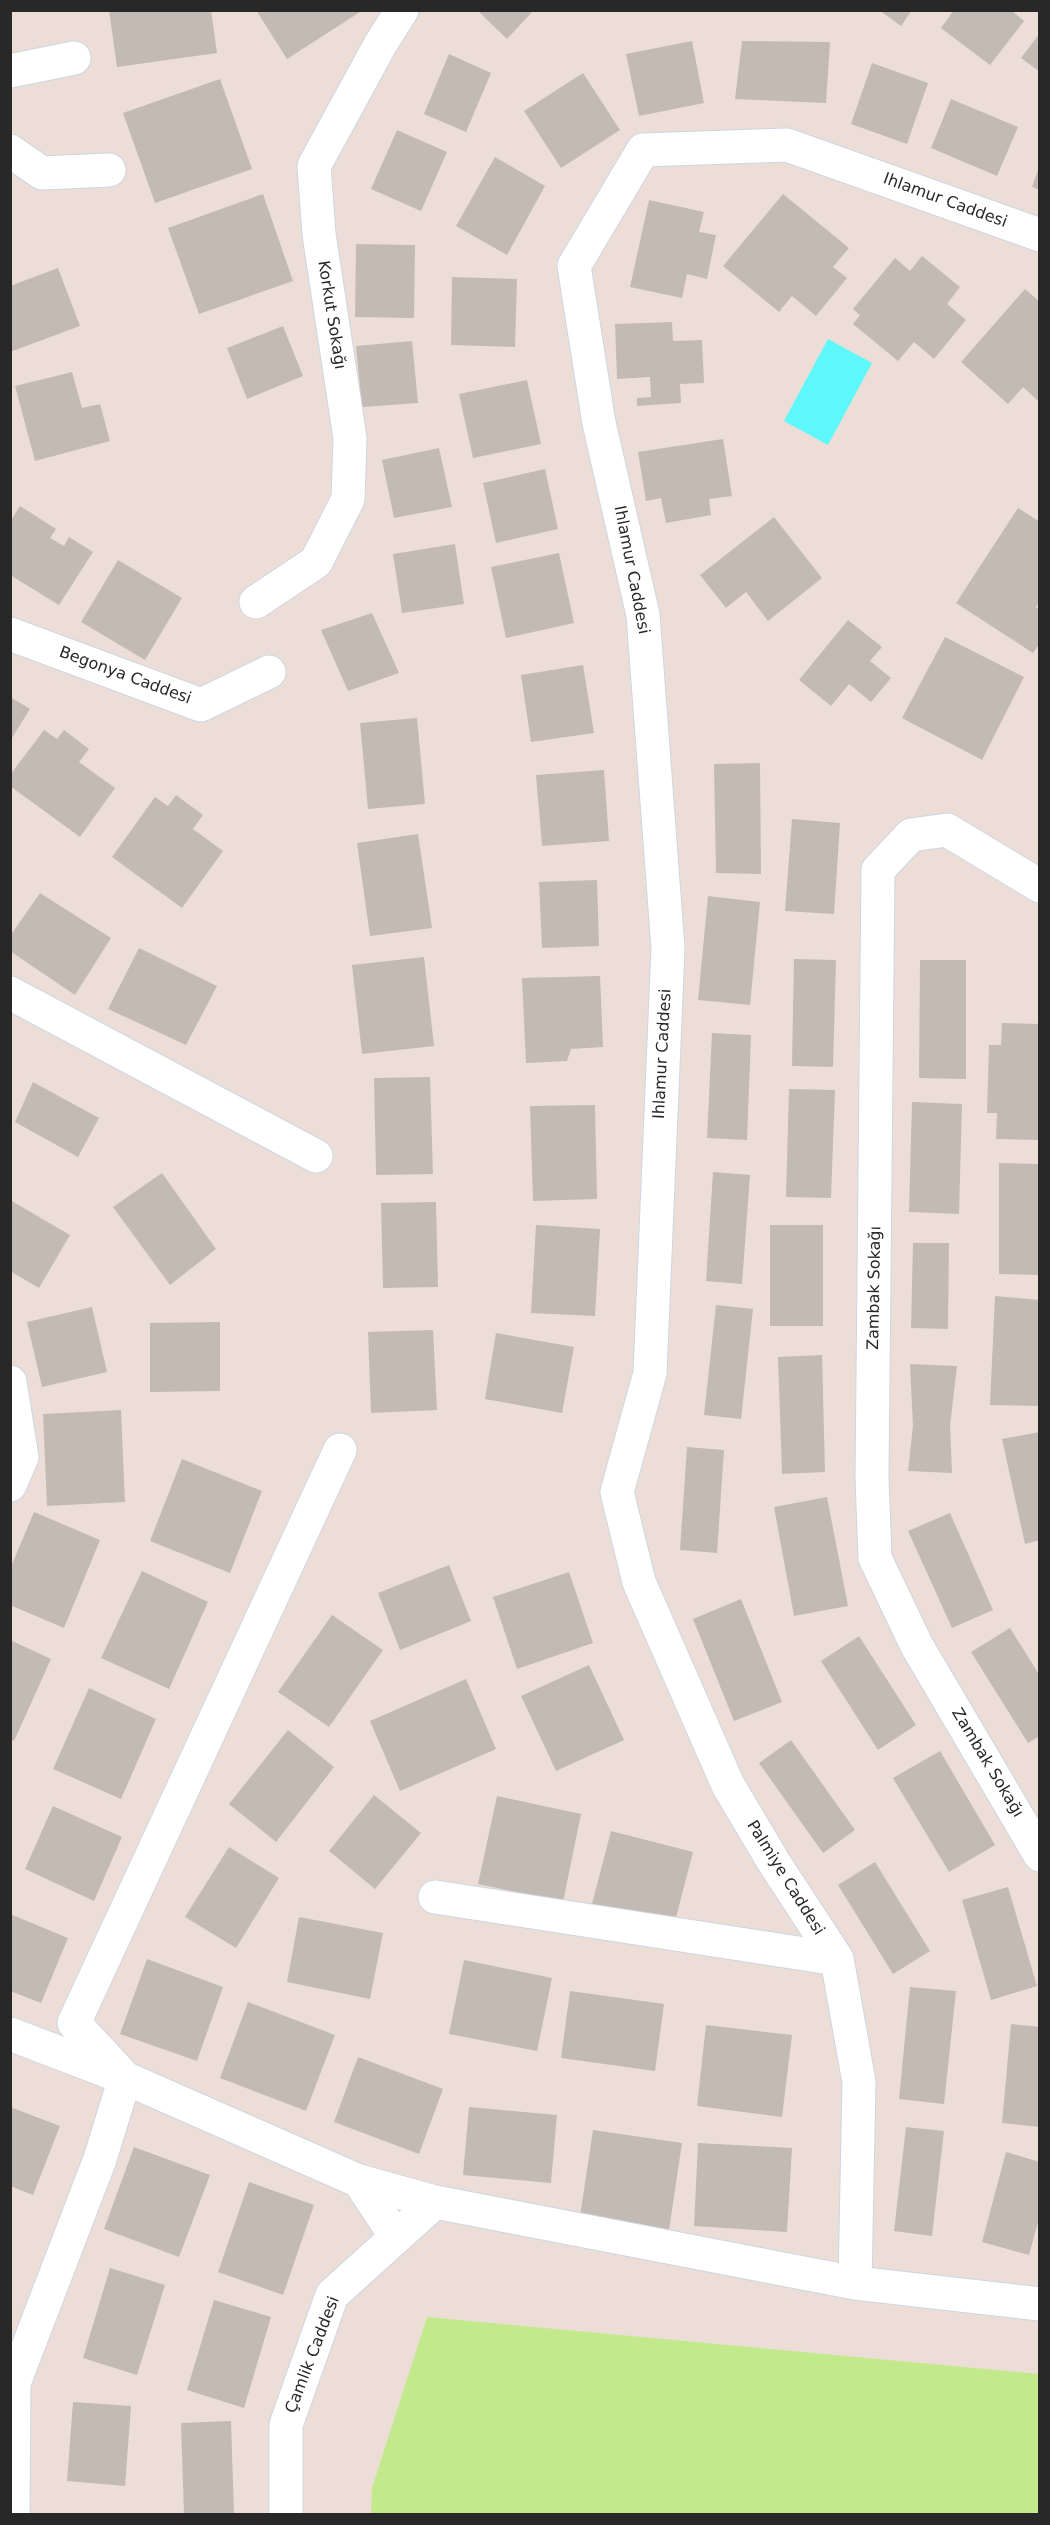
<!DOCTYPE html>
<meta charset="utf-8">
<style>
body{margin:0}
#map{position:relative;width:1050px;height:2525px;overflow:hidden;background:#ecded7;font-family:"DejaVu Sans",sans-serif}
canvas{display:block}
.frame{position:absolute;inset:0;border:12px solid #282828;pointer-events:none}
</style>
<div id="map">
<canvas width="1050" height="2525"></canvas>
<div class="frame"></div>
</div>
<script>
const ctx = document.querySelector('canvas').getContext('2d');
ctx.lineJoin = 'round';
function fill(path, color) {
  ctx.fillStyle = color;
  ctx.fill(path, 'evenodd');
}
function stroke(path, color, width, dash) {
  ctx.strokeStyle = color;
  ctx.lineWidth = width;
  ctx.lineCap = dash ? 'butt' : 'round';
  ctx.setLineDash(dash || []);
  ctx.stroke(path);
}
function label(font, color, halo, rows, align = 'center') {
  ctx.font = font + ' "DejaVu Sans",sans-serif';
  ctx.lineWidth = 5;
  ctx.setLineDash([]);
  ctx.textBaseline = 'middle';
  ctx.strokeStyle = halo;
  ctx.fillStyle = color;
  for (const [text, x, y, turn = 0] of rows) {
    ctx.save();
    ctx.translate(x, y);
    ctx.rotate((+turn || 0) * Math.PI / 180);
    ctx.textAlign = isNaN(turn) ? turn : align;
    if (halo) ctx.strokeText(text, 0, 0);
    ctx.fillText(text, 0, 0);
    ctx.restore();
  }
}
fill(new Path2D(`
 M427,2317L1039,2374V2514H371L372,2488Z`), '#c3e98d');
fill(new Path2D(`
 M828,339L872,363L828,445L784,421Z`), '#5ef7fb');
fill(new Path2D(`
 M109,10H211L217,53L117,67Z
 M256,10H363L287,59Z
 M477,10H534L507,39Z
 M879,10H912L901,26Z
 M954,10H1011L1024,21L990,65L941,28Z
 M1040,33V72L1021,58Z
 M692,41L704,103L639,116L626,54Z
 M742,41L830,42L826,103L735,99Z
 M449,54L491,73L466,132L424,114Z
 M872,63L928,83L907,144L851,124Z
 M583,73L620,130L561,168L524,111Z
 M220,79L252,169L155,203L123,113Z
 M951,99L1018,127L997,176L931,148Z
 M397,130L447,152L421,211L371,189Z
 M495,157L545,186L507,255L456,226Z
 M1040,165V190L1032,187Z
 M263,194L293,281L199,314L168,228Z
 M783,194L849,248L833,267L847,278L816,316L792,296L779,312L723,266Z
 M649,200L704,212L699,232L716,235L707,279L687,274L682,298L630,287Z
 M356,244L415,245L414,318L355,317Z
 M922,256L960,287L947,304L966,320L934,359L914,342L898,361L853,324L860,315L853,309L895,258L910,271Z
 M58,268L80,326L10,352V286Z
 M452,277L517,279L515,347L451,345Z
 M1025,289L1040,302V398L1037,400L1023,387L1008,404L961,362Z
 M672,322L673,341L702,340L704,383L680,384L681,403L637,406V398L651,397L650,377L617,379L615,324Z
 M283,326L303,376L247,399L227,348Z
 M412,341L418,403L362,407L356,346Z
 M72,372L82,408L100,404L110,441L35,461L15,386Z
 M527,380L541,444L473,458L459,394Z
 M723,439L732,496L709,499L711,515L666,523L661,498L646,501L638,452Z
 M439,448L452,507L394,518L382,460Z
 M545,469L558,529L496,543L483,483Z
 M20,506L56,529L50,538L64,546L69,537L93,552L59,605L10,575V522Z
 M1018,508L1040,522V601L1036,607L1040,610V643L1033,653L956,603Z
 M774,517L822,578L768,621L746,592L726,608L700,575Z
 M455,544L464,604L402,613L393,554Z
 M559,553L574,623L506,638L491,567Z
 M118,560L182,598L145,660L81,622Z
 M372,613L399,673L348,691L321,630Z
 M848,620L882,647L870,661L891,678L871,702L849,684L831,706L799,680Z
 M945,637L1024,677L982,760L902,718Z
 M583,665L594,733L531,742L521,675Z
 M10,697L30,709L10,741Z
 M417,718L425,804L368,809L360,723Z
 M44,730L57,739L64,730L89,749L79,762L115,788L80,837L10,786V775Z
 M760,763L761,874L716,873L714,764Z
 M604,770L609,841L542,846L536,775Z
 M176,795L203,815L193,829L223,851L182,908L112,857L155,797L168,806Z
 M792,819L840,823L834,914L785,911Z
 M418,834L432,928L370,936L357,843Z
 M597,880L599,946L542,948L539,882Z
 M40,893L111,938L75,995L10,951V936Z
 M708,896L760,902L750,1005L698,1000Z
 M139,948L217,986L186,1045L108,1009Z
 M424,957L434,1046L362,1054L352,965Z
 M794,959L836,960L833,1067L792,1066Z
 M920,960H966V1079L919,1078Z
 M600,976L603,1047L571,1049L567,1061L526,1063L522,978Z
 M1002,1023L1040,1024V1140L996,1139L997,1113H987L989,1045H1001Z
 M712,1033L751,1035L747,1140L707,1138Z
 M430,1077L433,1174L376,1175L374,1078Z
 M33,1082L99,1118L78,1157L15,1122Z
 M789,1089L835,1090L831,1198L786,1197Z
 M912,1102L962,1104L959,1214L909,1212Z
 M595,1105L597,1199L533,1201L530,1106Z
 M999,1163L1040,1164V1275L999,1274Z
 M713,1172L750,1175L742,1284L706,1281Z
 M162,1173L216,1249L170,1285L113,1207Z
 M10,1200L70,1235L39,1288L10,1271Z
 M436,1202L438,1287L383,1288L381,1203Z
 M536,1225L600,1229L595,1316L531,1313Z
 M770,1225H823V1326H770Z
 M913,1243H949L948,1329L911,1328Z
 M995,1296L1040,1300V1406L990,1405Z
 M716,1305L753,1309L741,1419L704,1415Z
 M92,1307L107,1372L42,1387L27,1322Z
 M220,1322V1391L150,1392V1323Z
 M433,1330L437,1410L371,1413L368,1332Z
 M496,1333L574,1347L562,1413L485,1399Z
 M822,1355L825,1472L782,1474L778,1357Z
 M910,1364L957,1366L950,1426L952,1473L908,1471L913,1426Z
 M121,1410L125,1502L47,1506L43,1414Z
 M1040,1432V1540L1025,1544L1002,1439Z
 M687,1447L724,1450L717,1553L680,1550Z
 M182,1459L262,1491L230,1573L150,1541Z
 M827,1497L848,1606L794,1616L774,1507Z
 M34,1512L100,1540L64,1628L10,1605V1569Z
 M950,1513L993,1610L952,1628L908,1531Z
 M449,1565L471,1621L400,1650L378,1593Z
 M142,1571L208,1602L169,1689L101,1658Z
 M569,1572L593,1643L517,1669L493,1597Z
 M741,1599L782,1702L734,1721L693,1619Z
 M332,1615L383,1650L329,1727L278,1692Z
 M1010,1628L1040,1676V1736L1028,1743L971,1652Z
 M859,1636L916,1725L878,1750L821,1661Z
 M10,1640L51,1659L14,1741L10,1739Z
 M589,1665L624,1740L556,1771L521,1696Z
 M466,1679L496,1749L400,1791L370,1721Z
 M89,1688L156,1719L121,1799L53,1769Z
 M288,1730L334,1767L276,1842L229,1804Z
 M791,1740L855,1830L823,1853L759,1763Z
 M940,1751L995,1845L949,1872L893,1778Z
 M374,1795L421,1833L375,1889L329,1851Z
 M497,1796L581,1814L563,1902L478,1884Z
 M53,1806L122,1837L94,1901L25,1869Z
 M611,1831L693,1852L674,1925L592,1904Z
 M229,1847L279,1878L236,1948L185,1917Z
 M875,1862L930,1951L893,1974L838,1885Z
 M1008,1887L1037,1986L991,2000L962,1900Z
 M10,1914L68,1938L41,2003L10,1991Z
 M299,1917L383,1933L370,1999L287,1982Z
 M147,1959L223,1987L197,2061L120,2034Z
 M464,1960L552,1978L537,2051L449,2034Z
 M910,1987L956,1991L944,2104L899,2099Z
 M570,1991L664,2004L655,2071L561,2058Z
 M248,2002L335,2035L306,2111L220,2078Z
 M1011,2024L1040,2027V2127L1002,2123Z
 M706,2025L792,2035L782,2117L697,2106Z
 M358,2057L443,2089L419,2154L334,2122Z
 M10,2107L60,2126L33,2195L10,2186Z
 M469,2107L557,2115L551,2183L463,2175Z
 M906,2127L944,2131L932,2236L894,2231Z
 M593,2130L682,2143L669,2230L580,2216Z
 M698,2143L792,2148L787,2232L694,2226Z
 M134,2147L210,2175L179,2257L104,2229Z
 M1006,2152L1040,2162V2215L1029,2255L982,2242Z
 M249,2182L314,2205L283,2295L218,2272Z
 M110,2268L165,2285L137,2375L83,2358Z
 M214,2300L271,2317L244,2408L187,2390Z
 M73,2402L131,2406L125,2486L67,2481Z
 M231,2421L234,2514H184L181,2423Z`), '#c3bab4');
const street = new Path2D(`
 M10,71L74,58
 M10,151L42,173L109,170
 M256,602L316,562L348,499L350,438L319,234L314,166L380,45L402,10
 M10,634L201,705L269,672
 M1040,886L947,830L911,835L878,870L872,1477L875,1558L917,1646L1040,1855
 M10,993L316,1156
 M10,1382L22,1457L10,1485
 M435,1897L837,1959
 M10,2034L125,2078L359,2181L435,2202L855,2283L1040,2304
 M359,2181L396,2237
 M855,2283L859,2082L837,1959L773,1861L728,1785L639,1582L617,1492L650,1373L668,948L643,615L599,423L574,266L643,150L787,145L1040,235
 M13,2514L14,2383L100,2159L125,2078L74,2023L340,1450
 M286,2514V2425L332,2295L435,2202`);
stroke(street, '#ccd6e3', 35);
stroke(street, '#fff', 33);
label('16px', '#282828', '#fff', [
 ["Ihlamur Caddesi",945,201,20],
 ["Korkut Sokağı",331,315,81],
 ["Ihlamur Caddesi",631,570,79],
 ["Begonya Caddesi",125,676,20],
 ["Ihlamur Caddesi",663,1054,-87],
 ["Zambak Sokağı",875,1288,-89],
 ["Zambak Sokağı",987,1763,59],
 ["Palmiye Caddesi",785,1878,58],
 ["Çamlik Caddesi",313,2355,-69]
]);
</script>
